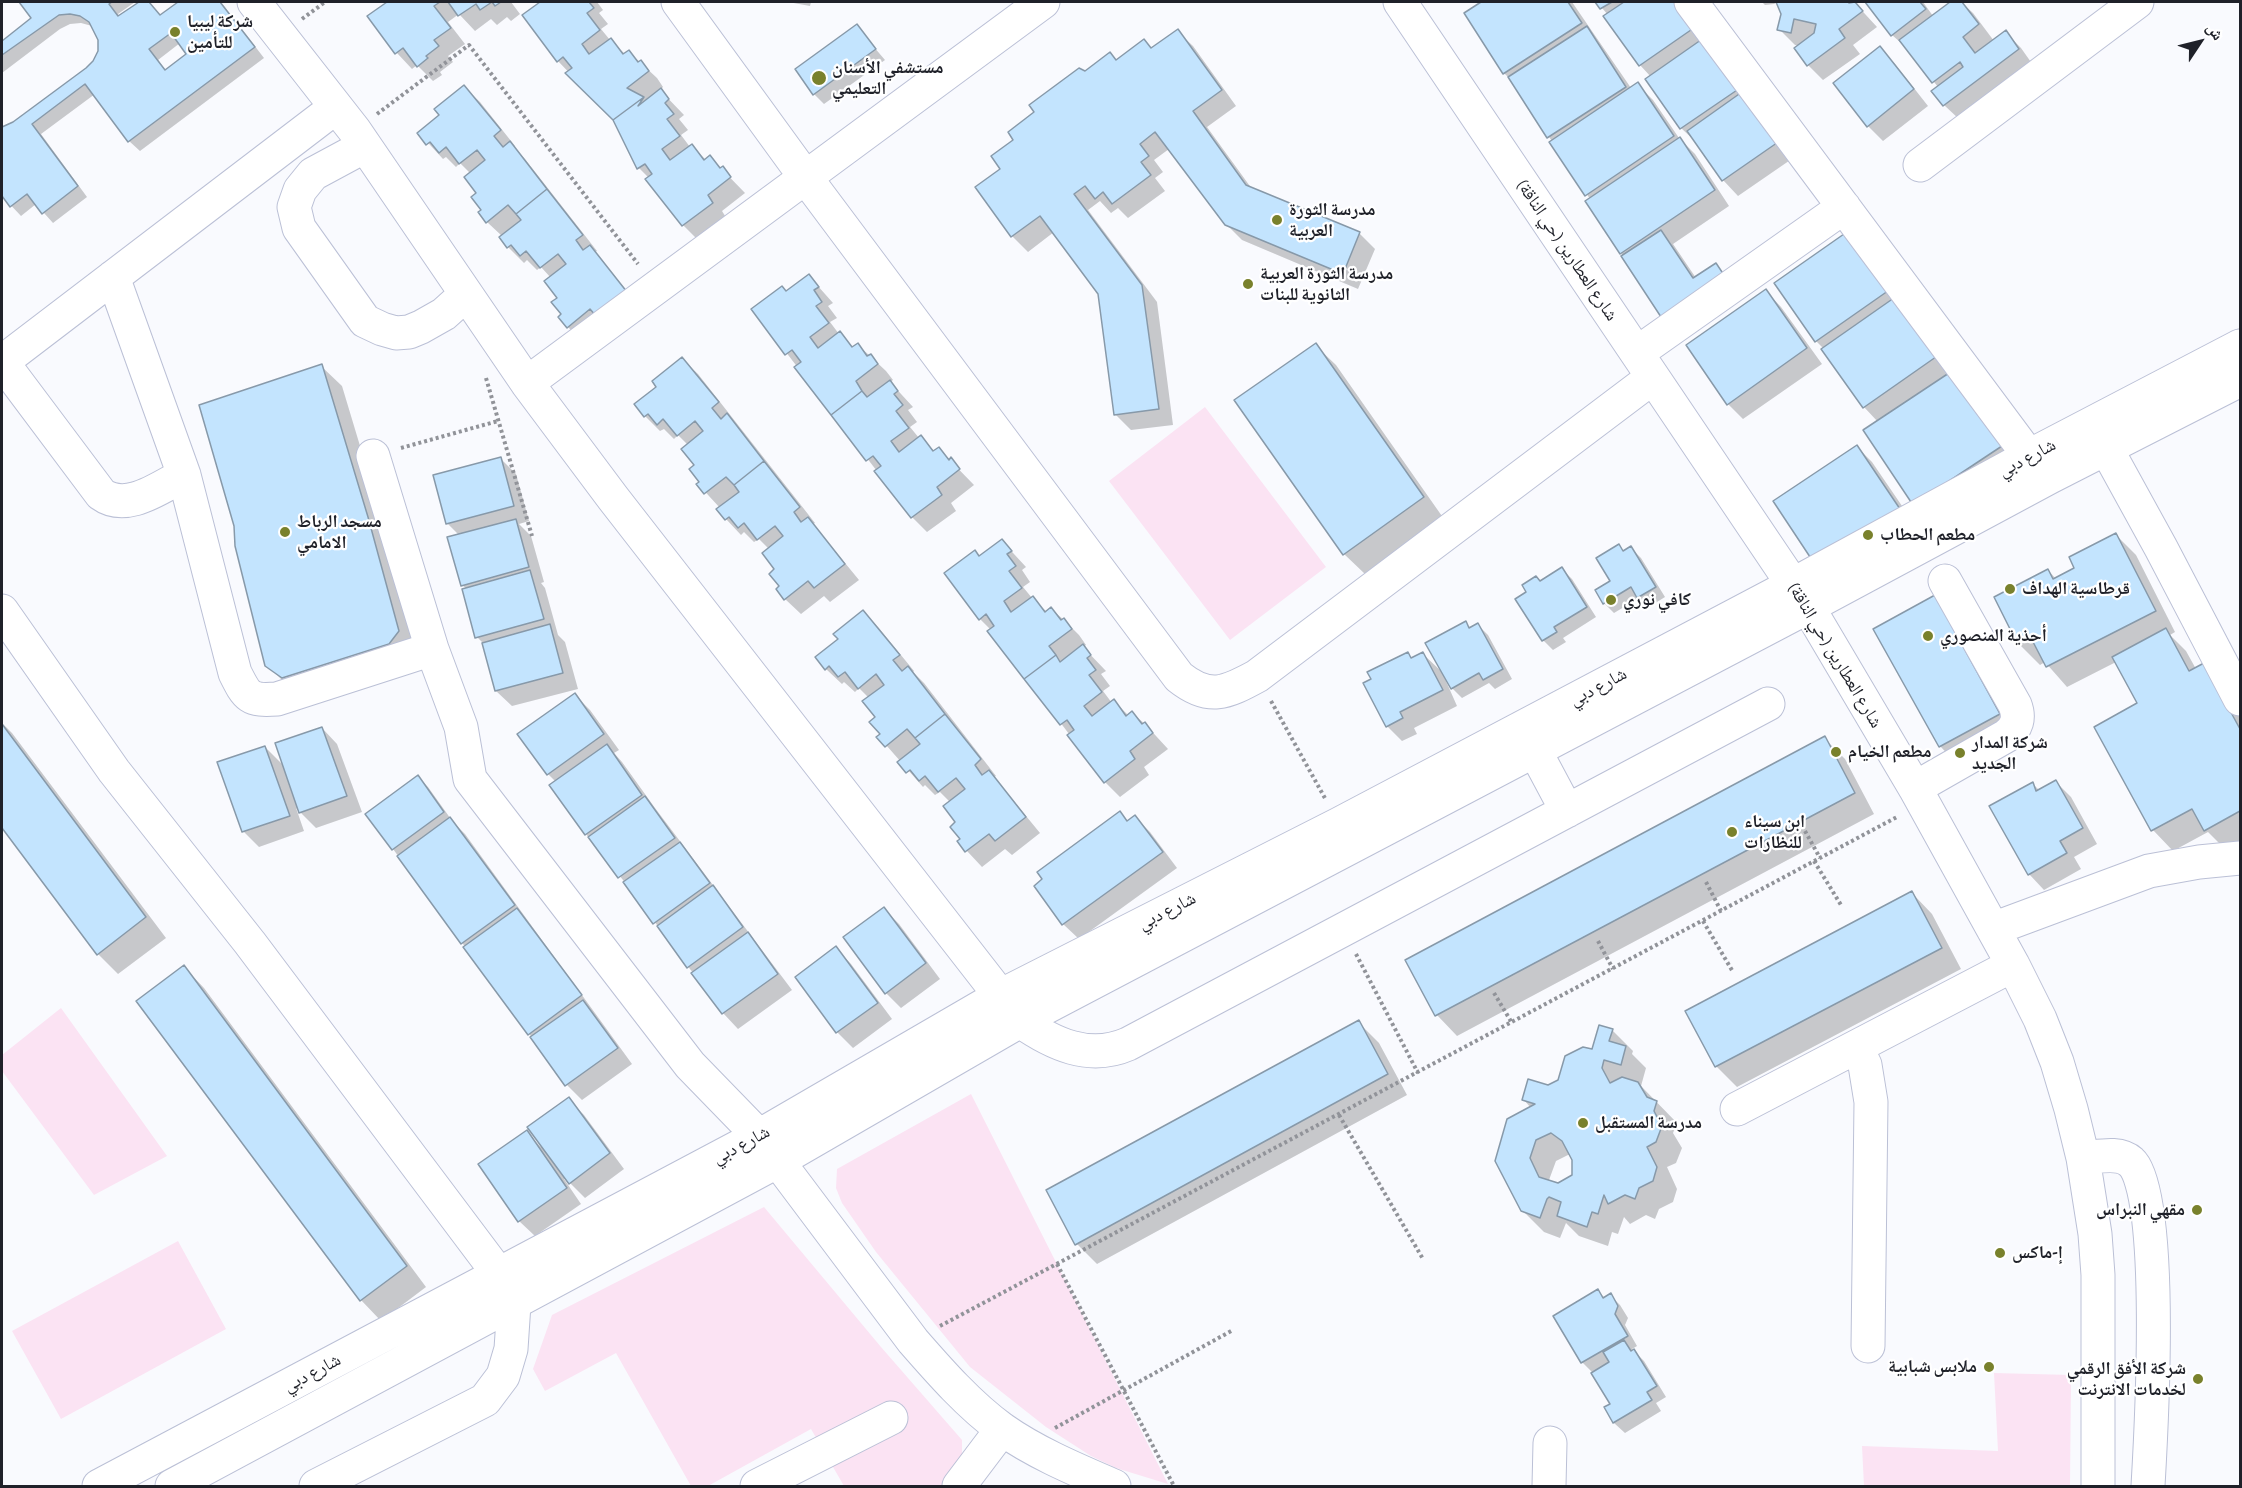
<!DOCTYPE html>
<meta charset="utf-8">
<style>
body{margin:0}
#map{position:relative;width:2242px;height:1488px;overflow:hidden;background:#f9fafe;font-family:"Alegreya Sans","Noto Naskh Arabic",sans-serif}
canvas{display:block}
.frame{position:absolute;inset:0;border:3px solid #1f2129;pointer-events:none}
.north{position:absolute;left:2170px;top:12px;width:60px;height:60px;-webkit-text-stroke:4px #fff;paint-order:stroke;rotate:55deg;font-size:16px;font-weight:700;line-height:24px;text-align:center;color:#1f2129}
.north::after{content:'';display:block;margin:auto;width:21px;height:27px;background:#1f2129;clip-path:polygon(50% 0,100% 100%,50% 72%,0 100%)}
</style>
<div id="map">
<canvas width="2242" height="1488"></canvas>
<div class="frame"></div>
<div class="north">ش</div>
</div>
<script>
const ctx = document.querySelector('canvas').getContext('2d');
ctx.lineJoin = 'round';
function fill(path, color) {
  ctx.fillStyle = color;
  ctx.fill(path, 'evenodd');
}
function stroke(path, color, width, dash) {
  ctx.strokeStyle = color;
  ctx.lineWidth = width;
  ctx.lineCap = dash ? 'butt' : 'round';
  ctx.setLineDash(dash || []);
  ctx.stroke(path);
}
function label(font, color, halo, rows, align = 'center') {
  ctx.font = font + ' "Alegreya Sans","Noto Naskh Arabic",sans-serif';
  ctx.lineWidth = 4.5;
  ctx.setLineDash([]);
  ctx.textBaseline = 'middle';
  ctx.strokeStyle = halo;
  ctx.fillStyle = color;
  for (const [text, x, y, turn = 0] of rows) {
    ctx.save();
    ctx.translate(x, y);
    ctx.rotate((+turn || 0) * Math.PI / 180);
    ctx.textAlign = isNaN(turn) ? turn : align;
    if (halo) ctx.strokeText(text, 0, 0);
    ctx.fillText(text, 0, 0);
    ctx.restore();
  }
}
fill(new Path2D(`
 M1205,407L1326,567L1230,640L1109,481Z
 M61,1008L167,1156L94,1195L2,1071V1055Z
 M971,1094L1168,1484L1116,1468L1091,1456L1046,1427L970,1367L876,1252L842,1203L836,1188L837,1169Z
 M764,1207L881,1347L962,1440V1459L941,1486H844L811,1429L708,1486H691L616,1353L545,1391L533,1369L552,1315Z
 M178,1241L226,1329L61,1419L12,1331Z
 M1994,1373L2071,1375L2070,1486H1864L1862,1446L1998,1451Z`), '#fbe3f3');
fill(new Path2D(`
 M20,2H135L118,14L120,17L141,2H148L161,16L180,2H221L264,58L140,151L129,141L95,94L41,134L87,197L53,223L36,204L21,216L4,198L2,200V128L14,124L94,62L99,51L100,40L92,26L81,23L70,24L60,29L2,73V42L33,19ZM180,43L189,54L166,71L158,60Z
 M390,2H511L520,14L511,21L507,17L497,25L491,19L475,31L459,14L448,22L465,44L448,56L453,62L440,72L442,75L433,81L417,65L412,69L397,53L369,17Z
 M543,2H597L603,10L599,13L608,24L601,29L610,40L625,54L629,52L657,78L663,87L660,90L684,115L679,119L688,130L681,135L690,147L692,146L706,160L710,157L745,193L722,211L727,219L698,240L683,225L649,178L639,168L614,120L558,61L524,16Z
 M788,2H811L810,6Z
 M1484,2H1572L1631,88L1637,84L1653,100L1679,138L1695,154L1729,206L1673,244L1696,278L1716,265L1731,280L1740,294L1624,256L1621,253L1590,199L1513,82L1504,73L1466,13Z
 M1597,2H1689L1799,154L1738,196L1723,180L1697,143L1681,128L1647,79L1651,77L1640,65L1608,15Z
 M1762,2H1778L1774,4L1765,5Z
 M1778,2H1848L1851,4L1854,2L1877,27L1853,45L1860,54L1823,80L1808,65L1800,46L1795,45L1779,29L1782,14Z
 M1866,2H1923L1933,16L1952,2H1961L1973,13L1994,41L2005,32L2021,48L2033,65L1960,120L1944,105L1938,87L1908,49L1892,35Z
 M856,26L885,60L824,104L814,94Z
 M1177,31L1193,46L1236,106L1207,127L1252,189L1359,233L1375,249L1358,289L1242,240L1226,224L1169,149L1154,160L1163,172L1155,178L1165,191L1128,218L1118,208L1111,213L1100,201L1088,210L1157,302L1173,425L1131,430L1116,415L1100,294L1054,232L1028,252L1012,236L977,188L1002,169L1016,140L1085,73L1117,61L1144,41L1152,49Z
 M1880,48L1895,64L1928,106L1883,141L1868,126Z
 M464,87L480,102L515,146L514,147L525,159L597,251L595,252L641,308L583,342L568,327L551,278L541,267L537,270L527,260L524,263L508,247L501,238L502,236L487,222L470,173L460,163L456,167L446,157L443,159L419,133L441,115Z
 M1854,228L2021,467L1935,525L1878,422L1864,407L1824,349L1816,341Z
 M809,276L833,303L828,306L837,318L830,322L839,334L854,348L858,345L870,356L886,371L893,380L890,382L913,407L908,410L917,422L910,427L919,438L921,437L935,452L939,449L974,485L951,503L956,511L927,532L912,517L753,309L787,293Z
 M1766,291L1781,307L1822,364L1743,419L1728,404Z
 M1315,345L1336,365L1444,519L1365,574L1344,554Z
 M682,359L698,374L815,523L813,524L859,580L830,602L824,596L801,614L785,599L769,549L759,539L754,542L744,532L741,535L726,519L720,508L698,484L701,482L688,445L678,435L674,439L664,429L660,431L645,416L659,387Z
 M321,366L342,386L388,539L419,653L288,686L267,665Z
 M1856,446L1872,462L1915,525L1833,580Z
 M500,458L516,474L529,521L519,524L531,536L544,582L541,583L545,588L558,635L565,642L578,689L512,706L496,691L484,644L477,637L467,589L462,585L459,535L447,523Z
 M2116,535L2136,555L2175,632L2170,635L2186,651L2196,669L2240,715V842L2226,850L2208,832L2173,851L2153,830L2096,727L2139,703L2116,662L2067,687L2045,662L2040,665L2019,644L2048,570L2056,579L2076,568Z
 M1002,541L1026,567L1022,570L1030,582L1023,587L1032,598L1047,612L1051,609L1064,620L1079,635L1086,645L1083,647L1106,671L1101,674L1110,686L1103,691L1112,703L1114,701L1129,716L1132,713L1145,724L1168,749L1144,767L1149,775L1120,797L1105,782L991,630L980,619L975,552L980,557Z
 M1618,546L1625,552L1631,548L1641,558L1665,597L1649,607L1639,598L1614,613L1604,603L1597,591L1612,582Z
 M1562,569L1572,579L1596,617L1563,638L1566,642L1553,650L1543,640L1528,592Z
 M1935,597L2020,735L1960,767L1940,746Z
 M863,612L878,627L914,671L913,672L924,683L996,776L994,777L1040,833L1012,855L1005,849L982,867L967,851L959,842L962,839L950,802L940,792L935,795L925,785L923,787L879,737L882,735L869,698L859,688L855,692L844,682L842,684L826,669L840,639Z
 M1465,623L1471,628L1478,625L1488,635L1512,679L1495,689L1489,683L1462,698L1452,688Z
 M1407,653L1413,659L1423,654L1442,672L1457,706L1414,728L1417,734L1402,741L1387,726Z
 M575,695L590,710L619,750L614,753L622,762L655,808L792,990L738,1029L723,1013L627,885L586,834L552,786L556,782L548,774Z
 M2,723L12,733L166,938L118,974L98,954L2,826Z
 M322,728L337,744L362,812L316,828L296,808L304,831L259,847L243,831L265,747L285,767Z
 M1824,738L1845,759L1874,814L1457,1036L1437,1015L1407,960Z
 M418,777L428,787L453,822L465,834L632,1064L582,1100L567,1085L393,849Z
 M2056,782L2071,797L2097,844L2074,857L2081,869L2044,890L2029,874L2033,784L2040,791Z
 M1120,813L1128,822L1135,817L1150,832L1177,868L1079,939L1063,924Z
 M1912,893L1932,914L1961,969L1737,1087L1716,1066Z
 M884,909L899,924L940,979L901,1008L886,993Z
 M836,948L851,964L892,1019L853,1048L837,1032L797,977Z
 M184,967L204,988L426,1287L381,1321L361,1300Z
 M1358,1022L1379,1043L1407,1095L1097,1264L1077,1244Z
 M1612,1030L1633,1051L1632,1054L1646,1068L1641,1086L1677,1123L1673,1133L1682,1148L1676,1163L1667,1167L1677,1189L1673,1202L1659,1209L1655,1219L1646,1215L1630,1224L1624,1217L1618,1234L1612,1232L1608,1246L1579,1236L1566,1223L1560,1238L1544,1232L1523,1211L1531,1108L1524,1100L1559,1081ZM1570,1154L1573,1160L1574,1176L1559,1184L1550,1182L1549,1180L1556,1161Z
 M568,1099L584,1115L624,1169L585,1198L565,1178L564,1179L581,1204L535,1236L519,1221L526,1132L541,1147Z
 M1598,1291L1605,1298L1610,1295L1620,1305L1628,1318L1625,1325L1637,1346L1632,1349L1644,1361L1666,1397L1656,1403L1661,1411L1625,1433L1614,1423L1606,1408L1612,1404L1593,1373L1582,1362L1555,1316Z`), '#0003');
const building = new Path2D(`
 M19,2H112L109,4L118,16L139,2H149L160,15L178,2H220L255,47L128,142L85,84L32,124L78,186L42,214L27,194L10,207L2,196V127L13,122L86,68L93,61L98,51V40L89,22L80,16L70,14L59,15L2,55V41L31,18ZM171,33L186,54L165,70L149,49Z
 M387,2H440L434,6L451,28L434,40L439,46L426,56L428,58L417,67L403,48L395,54L367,16Z
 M448,2H501L495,6L492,2L480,10L476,4L458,16Z
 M540,2H589L594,8L587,13L600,30L582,44L589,54L611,38L623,54L629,50L638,62L641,60L649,71L627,88L644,97L613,120L565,73L572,68L563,57L557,62L522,15Z
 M1481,2H1568L1582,23L1503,74L1464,13Z
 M1595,2H1612L1600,9Z
 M1624,2H1686L1701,23L1639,66L1603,16Z
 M1776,2H1848L1849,3L1855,2L1863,11L1839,29L1845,38L1807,66L1794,48L1814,33L1816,24L1794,19L1791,33L1777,30L1781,14Z
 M1865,2H1920L1926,9L1891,36Z
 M1950,2H1962L1979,24L1963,37L1975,53L2006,30L2019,49L1943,106L1931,91L1963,67L1960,62L1932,83L1899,40Z
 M857,24L876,49L813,95L795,69Z
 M1587,26L1626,87L1547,138L1508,77Z
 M1178,29L1222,90L1193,111L1246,185L1360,232L1343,274L1225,225L1155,132L1140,144L1149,156L1141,162L1151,175L1112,204L1103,192L1095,199L1085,186L1074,194L1142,285L1159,409L1114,415L1098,294L1040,216L1011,237L975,187L1000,169L991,156L1013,140L1008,132L1034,112L1029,105L1079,68L1085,71L1110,52L1116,60L1144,39L1151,48Z
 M1708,35L1743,86L1680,129L1645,79Z
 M1880,46L1914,89L1867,127L1833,83Z
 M1638,82L1674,136L1585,196L1549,142Z
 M464,85L501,130L494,136L503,147L510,141L547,189L516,214L508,205L486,223L478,212L481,210L471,197L476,193L464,177L485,160L477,150L459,164L446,147L439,153L430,142L426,145L417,133L439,115L434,109Z
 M1749,87L1784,138L1722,181L1687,131Z
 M661,88L669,99L665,103L674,114L667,119L680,136L662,149L670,160L692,144L704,160L710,155L720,168L723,166L731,177L708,195L713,203L682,226L645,179L652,174L645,164L637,169L613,120L644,97L638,106Z
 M1680,137L1715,190L1620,254L1585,201Z
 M547,189L583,235L576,240L583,250L590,245L627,292L596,316L590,309L567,328L558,317L561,314L551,302L557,298L544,281L566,264L558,254L540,268L526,251L520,256L511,245L507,248L499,237L521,220L516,214Z
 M1854,227L1895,286L1815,342L1774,283Z
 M1661,230L1693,278L1716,263L1726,278L1663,320L1621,256Z
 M809,274L819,287L814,290L822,302L816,306L829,323L810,337L818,348L840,331L852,347L858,343L867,356L871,354L878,364L856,381L862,391L831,415L794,367L801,362L792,350L785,355L751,309L782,286L786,291Z
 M1766,289L1807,348L1727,405L1686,345Z
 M1901,293L1943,352L1863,408L1821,349Z
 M1316,343L1424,497L1343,555L1234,400Z
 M682,357L719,402L712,408L721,419L727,413L764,461L734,485L726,477L704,494L696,484L699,482L689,469L694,465L681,449L703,431L695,421L677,436L663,419L657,425L648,414L644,417L634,404L656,387L652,381Z
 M322,364L368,517L399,631L389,644L282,678L265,666L235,546L234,526L199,405Z
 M1952,371L2002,446L1913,505L1863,430Z
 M890,380L898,391L894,394L903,405L896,411L909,428L891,441L899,452L921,435L933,451L939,447L949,460L951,457L960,469L937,487L942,495L911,518L874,471L881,466L873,456L866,461L831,415L862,391L867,397Z
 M1857,445L1900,509L1816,566L1773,501Z
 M501,457L514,506L446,524L433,475Z
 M764,461L800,507L794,512L801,522L808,517L845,564L814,588L808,581L784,600L776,589L779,586L769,574L774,569L762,553L783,536L775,526L757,540L744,523L738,528L729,517L725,520L716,509L739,492L734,485Z
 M516,519L529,567L461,586L447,537Z
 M2116,533L2156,611L2046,667L2031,638L2018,645L1994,597L2048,569L2053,579L2074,568L2069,557Z
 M1002,539L1012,551L1007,554L1016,566L1009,571L1022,588L1004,601L1011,612L1033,596L1045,612L1051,607L1061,620L1064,618L1072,629L1049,646L1056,655L1024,679L987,631L994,626L986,614L979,620L944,573L975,550L979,556Z
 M1619,544L1623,551L1631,546L1656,587L1637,598L1631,587L1603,604L1595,590L1610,581L1596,558Z
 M1562,567L1587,607L1554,627L1557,632L1542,641L1515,599L1526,592L1522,585L1536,576L1540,581Z
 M530,570L544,619L475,638L462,589Z
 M1935,595L2000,714L1939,747L1873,629Z
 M863,610L900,655L893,660L902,671L908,666L945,714L915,738L907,729L885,747L876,737L880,734L869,722L875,717L862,701L884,685L876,674L858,689L845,672L838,677L829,666L825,670L815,657L838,639L833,634Z
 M1466,621L1469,628L1478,623L1503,669L1483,680L1479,673L1451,689L1425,643Z
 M550,624L563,673L495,691L482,643Z
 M2166,628L2189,671L2204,663L2240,729V811L2204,831L2192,809L2151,831L2094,727L2137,703L2112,657Z
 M1083,644L1091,655L1087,658L1096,670L1089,675L1102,692L1084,706L1092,716L1114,699L1126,716L1132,711L1142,724L1145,722L1153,733L1130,751L1135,759L1104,783L1067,735L1074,730L1067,720L1060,725L1024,679L1056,655L1060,662Z
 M1408,652L1411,658L1423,652L1443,690L1400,712L1403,718L1386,727L1363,683L1371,679L1367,672Z
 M575,693L604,734L547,775L517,734Z
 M945,714L981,759L975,765L982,775L989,770L1026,817L995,841L989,834L965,852L957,841L960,839L950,827L955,822L943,806L965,789L956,778L938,792L925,776L919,781L910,770L906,773L897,762L920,744L915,738Z
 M2,724L146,917L97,955L2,828Z
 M322,727L347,796L299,813L275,743Z
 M1825,736L1855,793L1435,1016L1405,960Z
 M607,744L642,795L585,835L549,785Z
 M265,746L290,816L242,832L217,762Z
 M418,775L444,812L392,850L365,814Z
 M2056,780L2083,828L2060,841L2067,853L2028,875L1989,806L2033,782L2036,791Z
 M645,796L675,838L618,878L588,837Z
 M1120,811L1127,821L1135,815L1163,852L1062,925L1034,886L1042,879L1037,872Z
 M450,817L515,905L461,944L397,856Z
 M680,842L710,883L653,924L623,882Z
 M713,885L743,927L687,968L657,926Z
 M1912,891L1942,948L1715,1067L1685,1011Z
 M884,907L926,963L885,994L843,937Z
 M517,908L582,995L528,1035L463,947Z
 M748,932L778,974L722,1014L691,973Z
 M836,946L878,1003L836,1033L795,977Z
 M184,965L407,1266L360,1301L136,1001Z
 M583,1000L618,1048L565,1086L530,1037Z
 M1359,1020L1388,1074L1075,1245L1046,1190Z
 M1599,1025L1613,1029L1609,1041L1626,1046L1621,1065L1604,1060L1602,1068L1610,1083L1622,1077L1638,1082L1647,1097L1657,1101L1654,1111L1662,1126L1656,1142L1647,1147L1657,1167L1653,1181L1639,1188L1635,1199L1625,1195L1608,1204L1604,1195L1598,1214L1592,1212L1587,1227L1557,1216L1561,1202L1549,1197L1547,1199L1540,1218L1521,1211L1495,1161L1507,1119L1535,1104L1522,1100L1528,1079L1548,1085L1558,1080L1565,1056L1583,1047L1592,1049ZM1551,1133L1562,1141L1572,1160V1175L1558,1183L1539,1177L1530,1158L1536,1140Z
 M569,1097L610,1153L569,1184L527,1127Z
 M527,1130L567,1188L518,1222L478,1164Z
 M1598,1289L1603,1298L1611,1293L1618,1306L1615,1314L1628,1336L1581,1363L1553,1316Z
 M1624,1340L1631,1351L1634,1349L1657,1386L1647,1392L1652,1400L1613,1423L1604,1407L1610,1404L1591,1373L1609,1362L1603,1352Z`);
fill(building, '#c3e4fe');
stroke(building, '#8799a9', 1.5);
const minor = new Path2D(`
 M254,2L355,131L527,383L613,498L1020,1021C1053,1044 1089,1061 1128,1044L1768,704
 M678,2L806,178L1179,677C1209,701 1226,693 1257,676L1652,378
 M1400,2L1808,607L1915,788L2013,965L2040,1019L2057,1062L2071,1109L2083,1158L2095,1234L2098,1275V1486
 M1691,2L2029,456
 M365,146L313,174L300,190L294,207L299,228L365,321L382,329L396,333L409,332L421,327L444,314L465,295
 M1920,165L2137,2
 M113,277L184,475L235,673C247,697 249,701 277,699L432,649
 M1637,353L1844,207
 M2,362L336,107
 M2,362L101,494C127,513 160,487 184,475
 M527,383L1043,2
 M2106,448L2161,548L2240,699
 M373,456L432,649L461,727L470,779L690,1065L759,1136L913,1341C940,1372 969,1405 1002,1429C1036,1453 1077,1470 1114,1486
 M2,611L114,771L250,943L498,1273L514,1304L511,1349L503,1376L485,1400L316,1486
 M1535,751L1567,811
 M1915,788L2006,736C2017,728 2020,718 2015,705L1945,581
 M1993,929L2149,871L2199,862L2240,858
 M1856,1047L1865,1065L1871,1102L1868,1346
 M1737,1109L2013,965
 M2083,1158C2098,1157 2119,1151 2131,1162C2165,1191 2151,1435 2148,1486
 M99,1486L759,1136L1000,996L1339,824L1794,584L2029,456L2240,346
 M172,1486L778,1161L1020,1021L1808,607L2050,477L2240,380
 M757,1486L891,1418
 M959,1486L1002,1429
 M1549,1486L1550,1443`);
stroke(minor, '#bbc0d6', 35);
stroke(new Path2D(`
 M302,19L325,2
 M377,114L469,45L638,264
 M486,378L532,536
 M401,448L498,421
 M1271,701L1326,800
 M1805,831L1820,858
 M1814,861L1841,905
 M1706,882L1721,911
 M1703,921L1733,972
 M1598,941L1613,969
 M1356,954L1418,1073
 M1494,993L1512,1023
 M1339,1115L1423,1259
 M1057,1264L1174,1486
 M940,1326L1897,817
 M1055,1428L1233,1330`), '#919399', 4, [3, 3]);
stroke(minor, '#fff', 33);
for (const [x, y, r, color] of [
 [175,32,6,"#79812c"],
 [819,78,8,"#79812c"],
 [1277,220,6,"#79812c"],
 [1248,284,6,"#79812c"],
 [285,532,6,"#79812c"],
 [1868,535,6,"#79812c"],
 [2010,589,6,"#79812c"],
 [1611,600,6,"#79812c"],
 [1928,636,6,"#79812c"],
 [1836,752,6,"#79812c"],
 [1960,753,6,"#79812c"],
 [1732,832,6,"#79812c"],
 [1583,1123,6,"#79812c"],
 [2197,1210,6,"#79812c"],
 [2000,1253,6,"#79812c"],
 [1989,1367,6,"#79812c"],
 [2198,1379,6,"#79812c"]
]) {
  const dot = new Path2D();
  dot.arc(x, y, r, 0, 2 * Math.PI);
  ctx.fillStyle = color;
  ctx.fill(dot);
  stroke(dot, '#fff', 2);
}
label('bold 18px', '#1f2129', '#fff', [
 ["شركة ليبيا",187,22],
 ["للتأمين",187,43],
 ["مستشفي الأسنان",832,68],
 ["التعليمي",832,89],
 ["مدرسة الثورة",1289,210],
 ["العربية",1289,231],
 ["مدرسة الثورة العربية",1260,274],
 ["الثانوية للبنات",1260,295],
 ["مسجد الرباط",297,522],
 ["الامامي",297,543],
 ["مطعم الحطاب",1880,535],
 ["قرطاسية الهداف",2022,589],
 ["كافي نوري",1623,600],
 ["أحذية المنصوري",1940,636],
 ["شركة المدار",1972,743],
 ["الجديد",1972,764],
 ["مطعم الخيام",1848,752],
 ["ابن سيناء",1744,822],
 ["للنظارات",1744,843],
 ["مدرسة المستقبل",1595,1123],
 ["مقهي النبراس",2185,1210,"right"],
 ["إ-ماكس",2012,1253],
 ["ملابس شبابية",1977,1367,"right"],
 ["شركة الأفق الرقمي",2186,1369,"right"],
 ["لخدمات الانترنت",2186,1390,"right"]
], 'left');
label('18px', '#1f2129', '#fff', [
 ["شارع العطارين (حي الناقة)",1567,250,56],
 ["شارع دبي",2027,458,-28],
 ["شارع العطارين (حي الناقة)",1835,655,59],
 ["شارع دبي",1598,687,-28],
 ["شارع دبي",1167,911,-27],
 ["شارع دبي",741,1145,-28],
 ["شارع دبي",312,1373,-28]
]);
</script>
